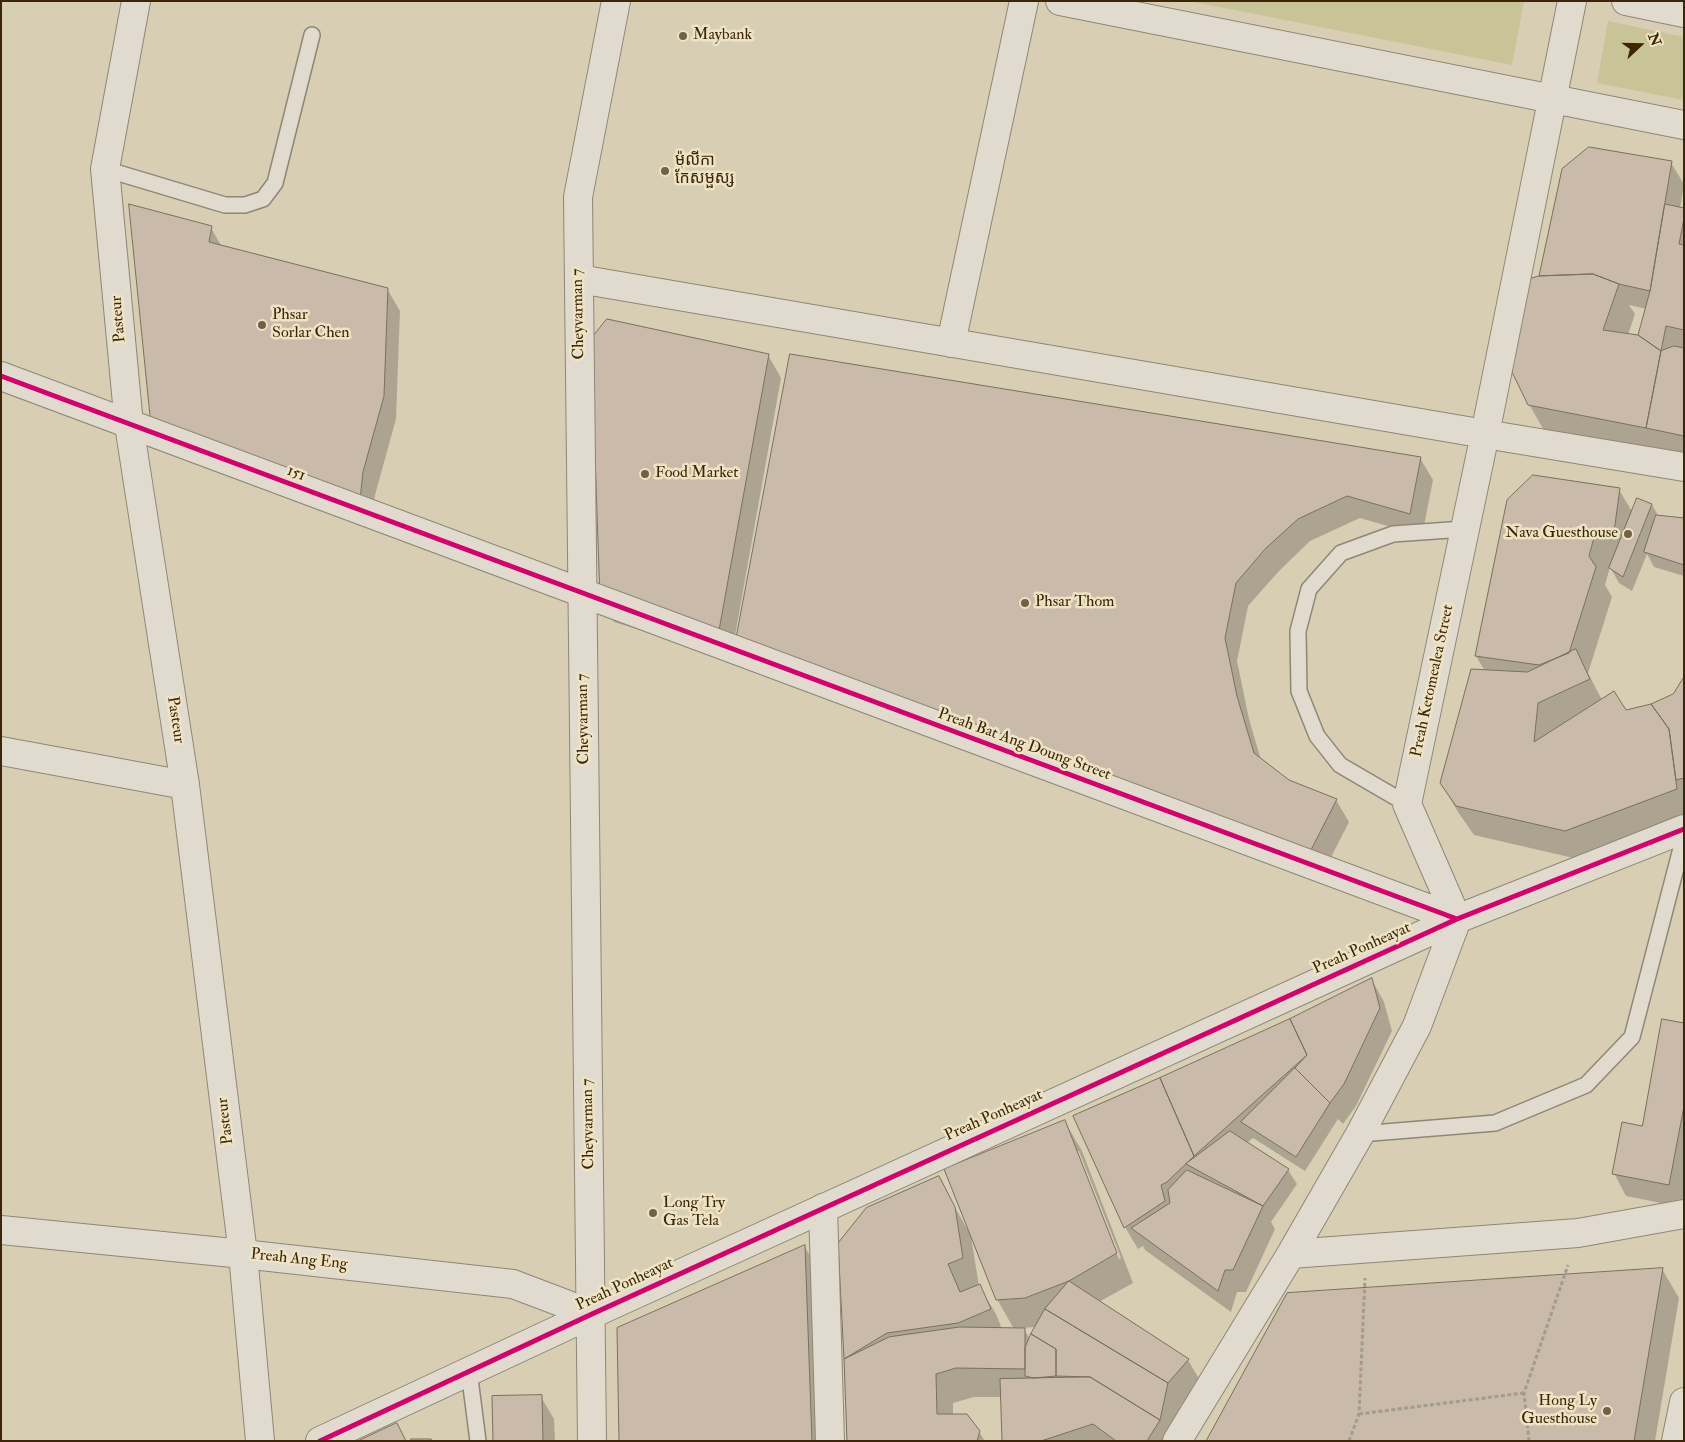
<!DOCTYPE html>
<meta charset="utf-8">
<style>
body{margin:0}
#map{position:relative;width:1685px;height:1442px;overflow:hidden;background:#d7ceb4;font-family:"IM FELL Double Pica",serif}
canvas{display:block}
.frame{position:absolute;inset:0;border:2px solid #3c2607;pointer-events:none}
.north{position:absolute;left:1615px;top:20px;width:50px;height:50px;-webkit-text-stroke:4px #eee4c5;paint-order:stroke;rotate:69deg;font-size:14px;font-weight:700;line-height:20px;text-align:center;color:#3c2607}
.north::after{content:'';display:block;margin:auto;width:18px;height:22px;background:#3c2607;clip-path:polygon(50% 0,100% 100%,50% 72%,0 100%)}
</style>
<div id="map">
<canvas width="1685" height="1442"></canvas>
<div class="frame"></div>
<div class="north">N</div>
</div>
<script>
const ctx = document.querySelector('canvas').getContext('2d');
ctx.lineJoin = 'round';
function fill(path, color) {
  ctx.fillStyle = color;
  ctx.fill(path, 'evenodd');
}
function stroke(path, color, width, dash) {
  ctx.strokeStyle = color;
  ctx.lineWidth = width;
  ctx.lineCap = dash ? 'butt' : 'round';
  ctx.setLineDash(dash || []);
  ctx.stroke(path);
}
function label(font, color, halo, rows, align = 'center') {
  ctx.font = font + ' "IM FELL Double Pica","Noto Sans Khmer",serif';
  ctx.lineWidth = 5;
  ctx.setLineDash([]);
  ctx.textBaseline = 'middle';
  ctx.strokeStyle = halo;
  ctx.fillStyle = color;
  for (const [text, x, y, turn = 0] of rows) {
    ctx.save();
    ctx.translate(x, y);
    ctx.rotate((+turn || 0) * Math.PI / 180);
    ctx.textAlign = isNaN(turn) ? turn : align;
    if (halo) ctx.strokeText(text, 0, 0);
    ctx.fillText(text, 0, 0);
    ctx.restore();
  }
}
fill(new Path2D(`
 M1189,1H1524L1512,65Z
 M1608,21L1684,37V100L1597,83Z`), '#c8c498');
fill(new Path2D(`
 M1671,163L1684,184L1680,209L1684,210V461L1546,434L1529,404L1540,277ZM1629,305L1647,309L1639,336L1628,335L1635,314Z
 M211,228L222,247L387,289L400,311L396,419L375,495L372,521L166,444Z
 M768,355L781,378L731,658L614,622L601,600Z
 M1420,458L1433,480L1422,536L1360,518L1310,541L1279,571L1248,606L1237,661L1249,719L1261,760L1289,782L1336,800L1349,822L1324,871L750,662Z
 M1619,490L1633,513L1652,505L1659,517L1684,519V576L1654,567L1647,554L1632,591L1619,583L1610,567L1605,585L1612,597L1588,673L1602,700L1625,712L1652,705L1674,695L1684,680V822L1582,860L1474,835L1458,812L1441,783L1485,671L1476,656Z
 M1372,980L1384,1002L1392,1031L1356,1106L1343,1124L1338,1119L1305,1171L1253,1138L1247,1143L1288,1170L1297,1184L1271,1222L1275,1229L1246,1292H1237L1231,1312L1145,1250L1143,1246L1138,1249L1125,1227L1290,1020Z
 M1684,1025V1192L1681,1207L1626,1196L1614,1173L1643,1127Z
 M1065,1122L1082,1151L1133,1283L1099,1302L1188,1360L1201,1382L1181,1405L1172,1441H1003L1002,1397H974L953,1403V1415L979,1432L985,1441H848L840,1244L938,1178L969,1232L970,1231ZM1076,1151H1079L1121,1258L1119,1259ZM971,1237L997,1299L1014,1329H1002L996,1314L979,1286ZM1036,1327L1030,1339L1023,1328Z
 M805,1247L821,1276L827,1441H620Z
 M1662,1269L1679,1298L1655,1441H1208Z
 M541,1397L554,1419L555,1441H494Z`), '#0003');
const building = new Path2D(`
 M1589,147L1672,161L1650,291L1619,284L1593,274L1539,276L1562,169Z
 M129,204L212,226L209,242L388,288L384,396L363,472L360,500L151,422Z
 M1665,204L1684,208V218L1679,244L1684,245V330L1666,326L1661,351L1638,335L1650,291Z
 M1593,274L1619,284L1603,330L1638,335L1661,351L1646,428L1528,405L1511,370L1528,279L1539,276Z
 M607,319L769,354L718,636L600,600L591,339Z
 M1674,346L1684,348V436L1646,428L1661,351Z
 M790,354L1421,457L1410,514L1347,496L1298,519L1266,548L1236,583L1225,638L1237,696L1254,753L1289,780L1337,799L1311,850L736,640Z
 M1533,475L1620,488L1614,532L1595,534L1589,556L1596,567L1569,653L1539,665L1475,656L1507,500Z
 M1637,498L1652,504L1623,577L1609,568Z
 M1656,515L1684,518V565L1644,552Z
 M1576,649L1590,679L1538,703L1534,742L1614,691L1626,710L1651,704L1669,729L1677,789L1565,831L1456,806L1440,783L1471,669L1527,672Z
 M1684,677V778L1676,780L1669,729L1651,704L1673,694Z
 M1372,978L1380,1008L1344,1084L1330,1103L1295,1068L1307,1055L1290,1019Z
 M1290,1019L1307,1055L1194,1156L1160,1078Z
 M1662,1019L1684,1023V1106L1669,1185L1612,1174L1622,1122L1642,1126Z
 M1295,1068L1330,1103L1296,1157L1241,1122Z
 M1160,1078L1194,1156L1167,1182L1161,1185L1165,1201L1124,1228L1073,1116Z
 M1065,1120L1117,1253L1069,1281L1025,1298L996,1300L944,1169Z
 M1230,1131L1289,1169L1263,1206L1186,1164Z
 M1187,1170L1263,1206L1233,1270H1225L1218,1291L1131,1228L1170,1203L1168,1190Z
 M939,1176L955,1207L963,1258L948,1264L960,1292L980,1284L991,1309L958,1323L887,1333L844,1359L838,1243L866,1208Z
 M805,1245L812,1441H619L617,1328Z
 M1663,1268L1634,1441H1206L1287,1293Z
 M1069,1281L1189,1359L1168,1383L1045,1309Z
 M1045,1309L1168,1383L1160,1420L1090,1377L1056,1376V1349L1031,1334Z
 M960,1327L1025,1328V1369L956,1368L936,1374L937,1414H967L980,1431L977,1441H847L844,1359L889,1337Z
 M1031,1334L1056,1349V1376L1034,1378L1025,1376V1348Z
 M1090,1377L1160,1420L1147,1441H1116L1093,1424L1041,1441H1002L1000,1379Z
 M542,1395L543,1441H493L492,1396Z
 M397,1423L406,1441H358Z
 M411,1439H431L432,1441H412Z`);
fill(building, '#cabaaa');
stroke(building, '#78705e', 1);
const service = new Path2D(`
 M105,169L225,205H245L263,199L275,183L312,35
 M1407,804L1340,765L1317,736L1299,691L1298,631L1309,589L1341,553L1393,534L1464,529
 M1360,1134L1495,1123L1586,1085L1632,1037L1684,837
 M469,1371L478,1441`);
const minor = new Path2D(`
 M579,279L1485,434L1684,467
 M951,343L1024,1
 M1,376L1457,919
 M1,751L185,785
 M1457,919L1407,804L1485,434L1572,1
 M823,1208L830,1441
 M1291,1254L1578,1233L1684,1214
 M592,1441L578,197L616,1
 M1177,1441L1291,1254L1360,1134L1417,1026L1457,919`);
const tertiary = new Path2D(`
 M136,1L105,169L129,425L185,785L243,1254L260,1441
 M1060,1L1684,125
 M1626,1L1684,13
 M1,1230L243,1254L513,1284L592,1314
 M320,1441L592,1314L1457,919L1684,829
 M1676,1441L1684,1402`);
stroke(service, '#8f8775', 18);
stroke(minor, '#8f8775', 30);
stroke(tertiary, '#8f8775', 30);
stroke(new Path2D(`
 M1359,1414L1524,1393
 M1349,1441L1359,1414L1365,1278
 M1529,1441L1524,1393L1568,1265`), '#a19c8f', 3, [4, 2.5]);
stroke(service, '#e0dbce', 15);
stroke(minor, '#e0dbce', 28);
stroke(tertiary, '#e0dbce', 28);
stroke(new Path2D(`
 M1,376L1457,919
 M320,1441L592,1314L1457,919L1684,829`), '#d6006c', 5);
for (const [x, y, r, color] of [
 [683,36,5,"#726144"],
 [665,171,5,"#726144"],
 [262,325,5,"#726144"],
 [645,474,5,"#726144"],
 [1628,534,5,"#726144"],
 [1025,603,5,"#726144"],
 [653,1213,5,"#726144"],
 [1607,1411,5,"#726144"]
]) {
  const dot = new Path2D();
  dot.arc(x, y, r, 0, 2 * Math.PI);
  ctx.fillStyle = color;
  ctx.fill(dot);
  stroke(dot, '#eee4c5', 2);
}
label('16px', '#3c2607', '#eee4c5', [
 ["Maybank",693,36],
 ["ម៉ូលីកា",675,162],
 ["កែសម្ផស្ស",675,180],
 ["Phsar",272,316],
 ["Sorlar Chen",272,334],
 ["Food Market",655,474],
 ["Nava Guesthouse",1618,534,"right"],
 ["Phsar Thom",1035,603],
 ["Long Try",663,1204],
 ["Gas Tela",663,1222],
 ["Hong Ly",1597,1402,"right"],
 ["Guesthouse",1597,1420,"right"]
], 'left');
label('16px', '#3c2607', '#eee4c5', [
 ["Cheyvarman 7",579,314,-91],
 ["Pasteur",119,319,-95],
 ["151",296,474,20],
 ["Preah Ketomealea Street",1433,681,-78],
 ["Cheyvarman 7",584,719,-91],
 ["Pasteur",175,720,81],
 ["Preah Bat Ang Doung Street",1024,745,20],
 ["Preah Ponheayat",1362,949,-24],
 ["Preah Ponheayat",994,1116,-24],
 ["Pasteur",226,1121,-97],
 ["Cheyvarman 7",589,1124,-91],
 ["Preah Ang Eng",299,1260,6],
 ["Preah Ponheayat",625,1285,-25]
]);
</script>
